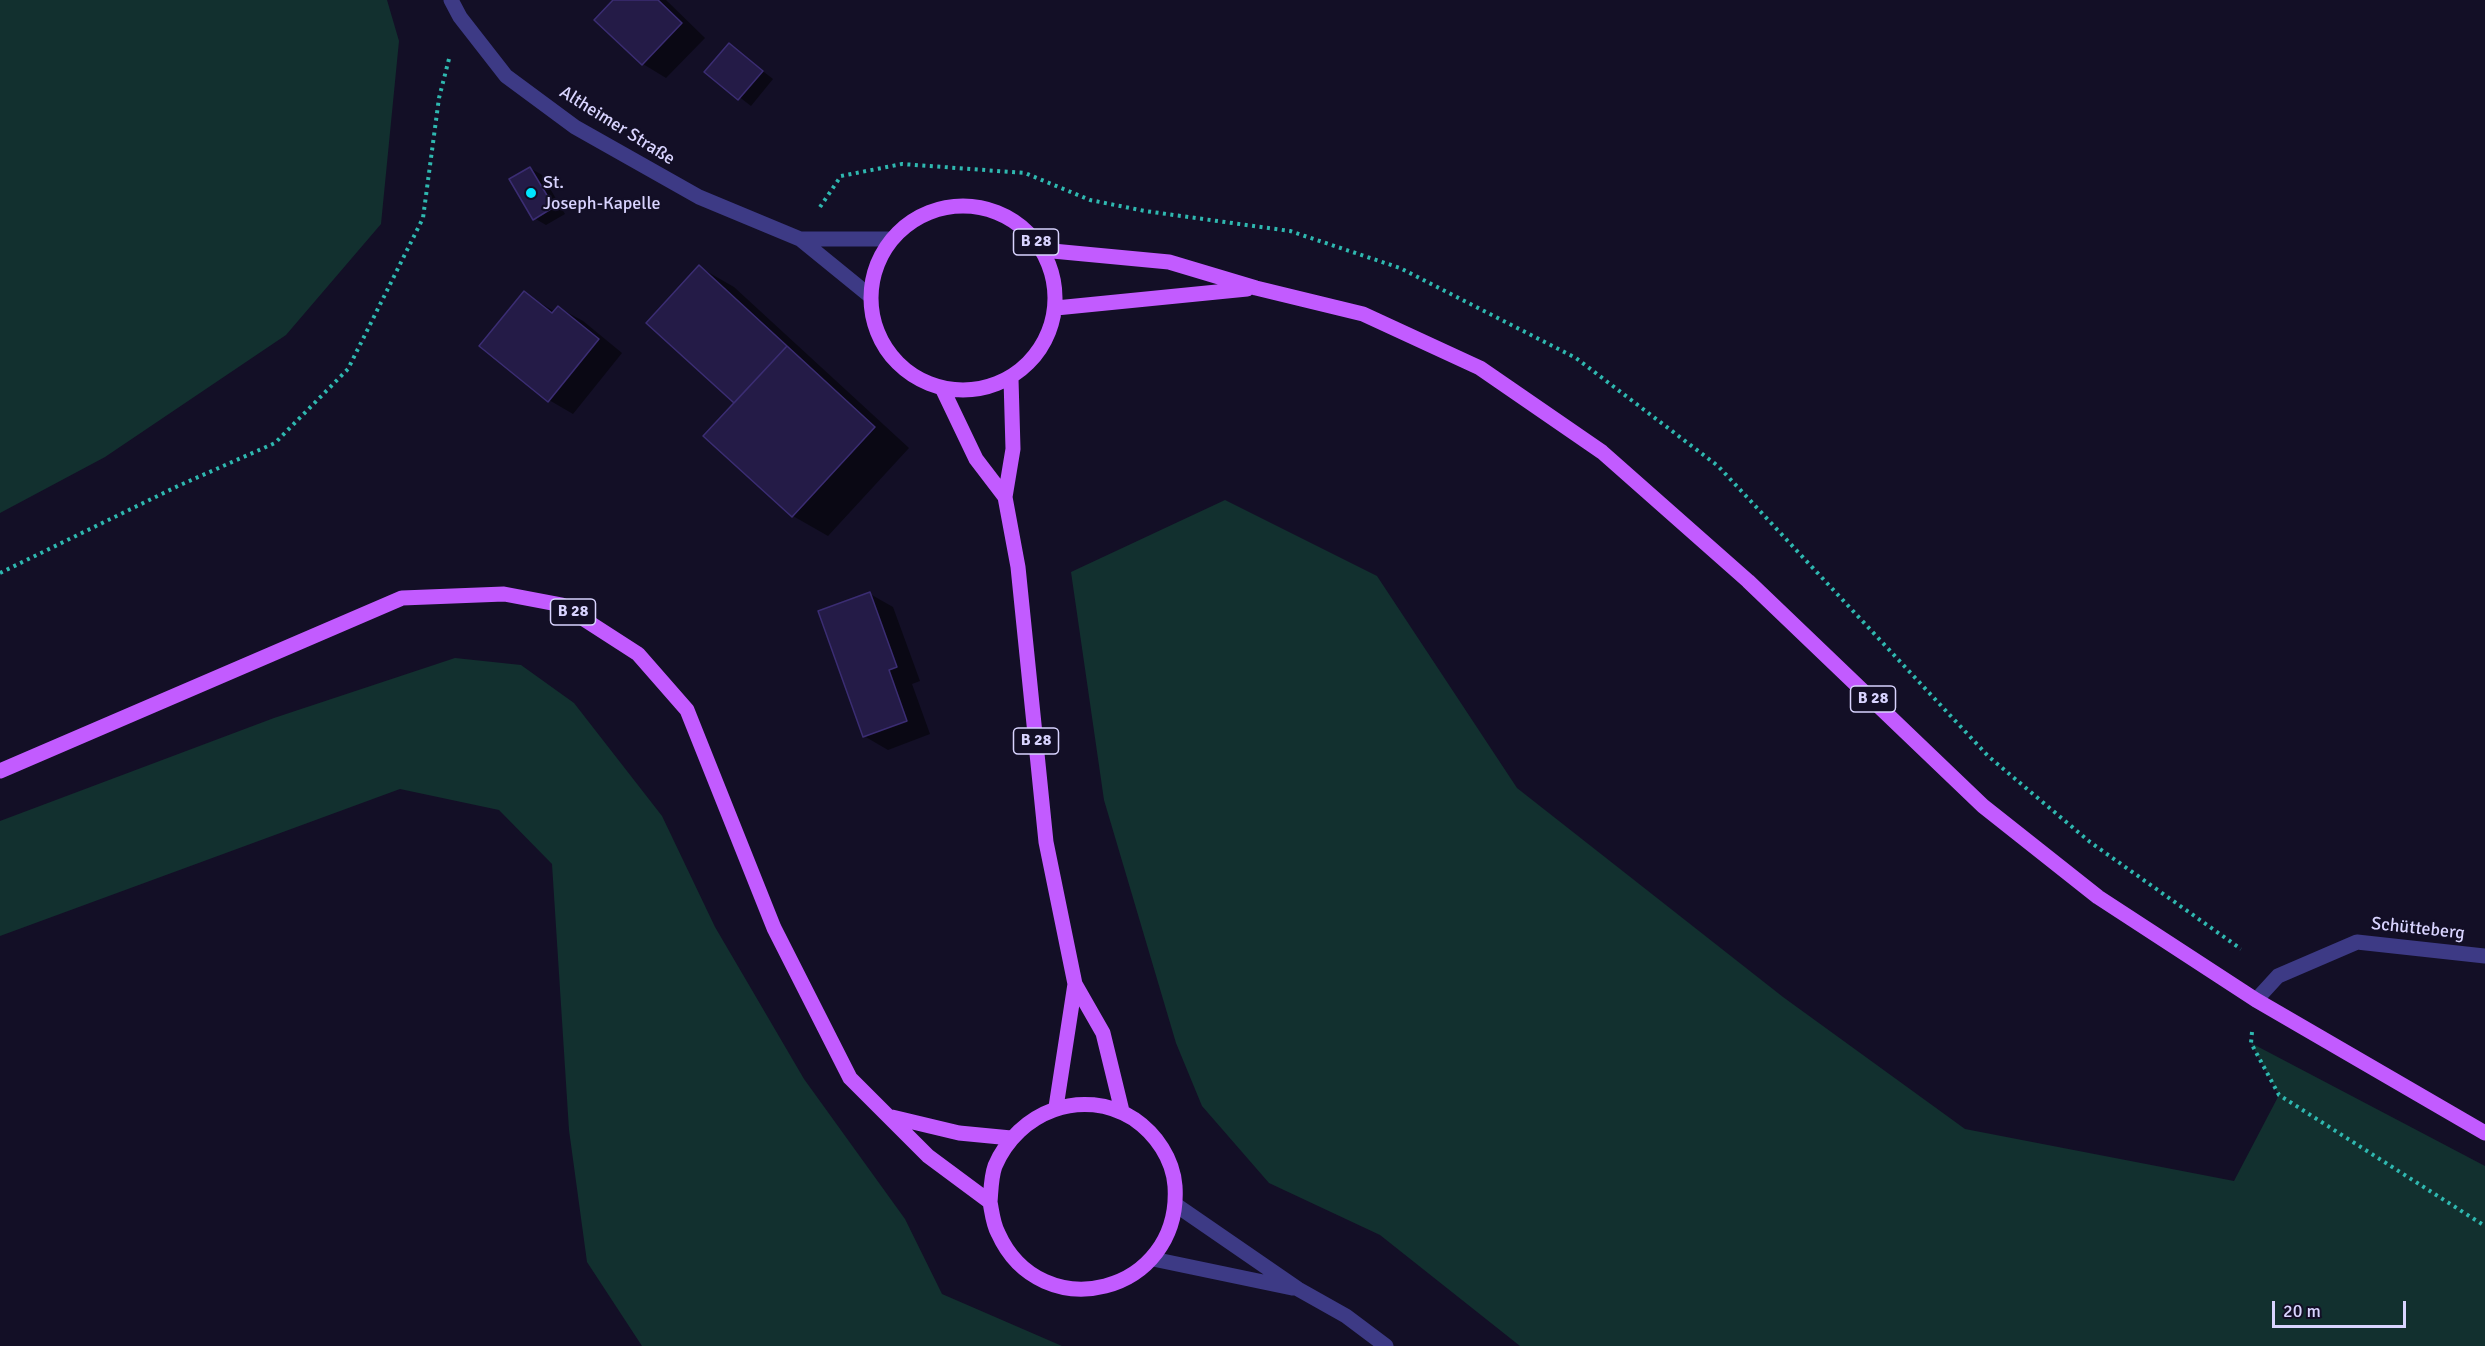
<!DOCTYPE html>
<meta charset="utf-8">
<style>
body{margin:0}
#map{position:relative;width:2485px;height:1346px;overflow:hidden;background:#130f26;font-family:Signika,sans-serif}
canvas{display:block}
.scale{position:absolute;left:2272px;top:1301px;width:134px;height:27px;box-sizing:border-box;border:3px solid #d9d4ff;border-top:0;padding-left:8px;font-size:18px;line-height:21px;white-space:nowrap;color:#d9d4ff;-webkit-text-stroke:4px #130f26;paint-order:stroke}
</style>
<div id="map">
<canvas width="2485" height="1346"></canvas>
<div class="scale">20 m</div>
</div>
<script>
const ctx = document.querySelector('canvas').getContext('2d');
ctx.lineJoin = 'round';
function fill(path, color) {
  ctx.fillStyle = color;
  ctx.fill(path, 'evenodd');
}
function stroke(path, color, width, dash) {
  ctx.strokeStyle = color;
  ctx.lineWidth = width;
  ctx.lineCap = dash ? 'butt' : 'round';
  ctx.setLineDash(dash || []);
  ctx.stroke(path);
}
function label(font, color, halo, rows, align = 'center') {
  ctx.font = font + ' Signika,sans-serif';
  ctx.lineWidth = 4.5;
  ctx.setLineDash([]);
  ctx.textBaseline = 'middle';
  ctx.strokeStyle = halo;
  ctx.fillStyle = color;
  for (const [text, x, y, turn = 0] of rows) {
    ctx.save();
    ctx.translate(x, y);
    ctx.rotate((+turn || 0) * Math.PI / 180);
    ctx.textAlign = isNaN(turn) ? turn : align;
    if (halo) ctx.strokeText(text, 0, 0);
    ctx.fillText(text, 0, 0);
    ctx.restore();
  }
}
fill(new Path2D(`
 M0,0H387L399,41L381,224L286,335L105,457L0,513Z
 M1225,500L1377,576L1517,788L1783,997L1965,1129L2234,1181L2279,1095L2251,1043L2485,1166V1346H1520L1380,1235L1269,1183L1202,1106L1176,1043L1104,800L1071,572Z
 M455,658L521,665L574,703L662,816L715,927L804,1079L905,1219L942,1294L1062,1346H642L587,1262L569,1130L552,864L499,810L400,789L0,936V821L274,718Z`), '#12302f');
fill(new Path2D(`
 M615,0H666L705,38L666,78L643,64Z
 M729,45L773,79L751,106L707,72Z
 M530,168L542,175L565,214L546,225L534,218Z
 M699,267L734,287L909,448L828,536L793,516L736,403Z
 M524,293L555,312L559,308L583,321L622,353L573,414L549,400Z
 M870,594L893,607L920,681L912,684L930,734L888,750L864,736Z`), '#0007');
const building = new Path2D(`
 M613,0H658L682,23L642,65L594,20Z
 M729,43L763,71L738,100L704,72Z
 M530,167L554,207L533,220L509,179Z
 M699,265L787,346L734,403L646,323Z
 M524,291L552,313L558,306L599,339L548,402L479,346Z
 M787,346L875,427L792,517L703,436Z
 M870,592L897,667L889,670L907,721L863,737L818,611Z`);
fill(building, '#241b47');
stroke(building, '#3b2d73', 1.5);
stroke(new Path2D(`
 M820,207L841,176L902,164L1025,173L1090,200L1145,211L1290,231L1400,268L1576,358L1718,466L1988,756L2090,842L2241,949
 M0,573L178,486L275,443L348,369L423,218L439,98L450,55
 M2252,1032L2251,1043L2279,1095L2485,1226`), '#2fb8b0', 4, [3, 4.5]);
stroke(new Path2D(`
 M2256,1000L2278,976L2357,942L2485,956`), '#3d3a85', 15);
stroke(new Path2D(`
 M451,0L460,17L506,76L575,127L699,197L800,239L870,296
 M800,239H891
 M1176,1205L1298,1289L1346,1316L1386,1346
 M1153,1259L1292,1288`), '#3d3a85', 15);
stroke(new Path2D(`
 M871 298a92 92 0 1 1 184 0a92 92 0 1 1-184 0Z
 M1042,250L1169,262L1256,288L1363,314L1480,368L1602,452L1748,581L1983,806L2098,897L2256,1000L2485,1133
 M1056,308L1247,289
 M1011,379L1013,449L1005,497L1018,567L1046,842L1075,984L1056,1107
 M943,390L976,459L1005,497
 M0,771L402,598L504,594L562,605L638,654L687,710L774,928L850,1078L928,1156L990,1202C992,1212 993,1224 998,1233C1041,1329 1182,1294 1175,1186C1173,1159 1156,1134 1134,1119C1082,1086 1018,1112 995,1166C991,1177 991,1191 990,1202
 M1075,984L1103,1033L1122,1111
 M892,1117L959,1133L1011,1138`), '#c25bff', 15);
for (const [x, y, r, color] of [
 [531,193,6,"#00e5ff"]
]) {
  const dot = new Path2D();
  dot.arc(x, y, r, 0, 2 * Math.PI);
  ctx.fillStyle = color;
  ctx.fill(dot);
  stroke(dot, '#130f26', 2);
}
for (const [x, y, w] of [
 [1036,242,45],
 [573,612,45],
 [1873,699,45],
 [1036,741,45]
]) {
  const box = new Path2D();
  box.roundRect(x - w / 2, y - 13, w, 26, 4.5);
  ctx.fillStyle = '#130f26';
  ctx.fill(box);
  stroke(box, '#d9d4ff', 1.5);
}
label('bold 16px', '#d9d4ff', null, [
 ["B 28",1036,242],
 ["B 28",573,612],
 ["B 28",1873,699],
 ["B 28",1036,741]
]);
label('18px', '#d9d4ff', '#130f26', [
 ["Altheimer Straße",617,126,32],
 ["Schütteberg",2418,929,6]
]);
label('18px', '#d9d4ff', '#130f26', [
 ["St.",543,183],
 ["Joseph-Kapelle",543,204]
], 'left');
</script>
